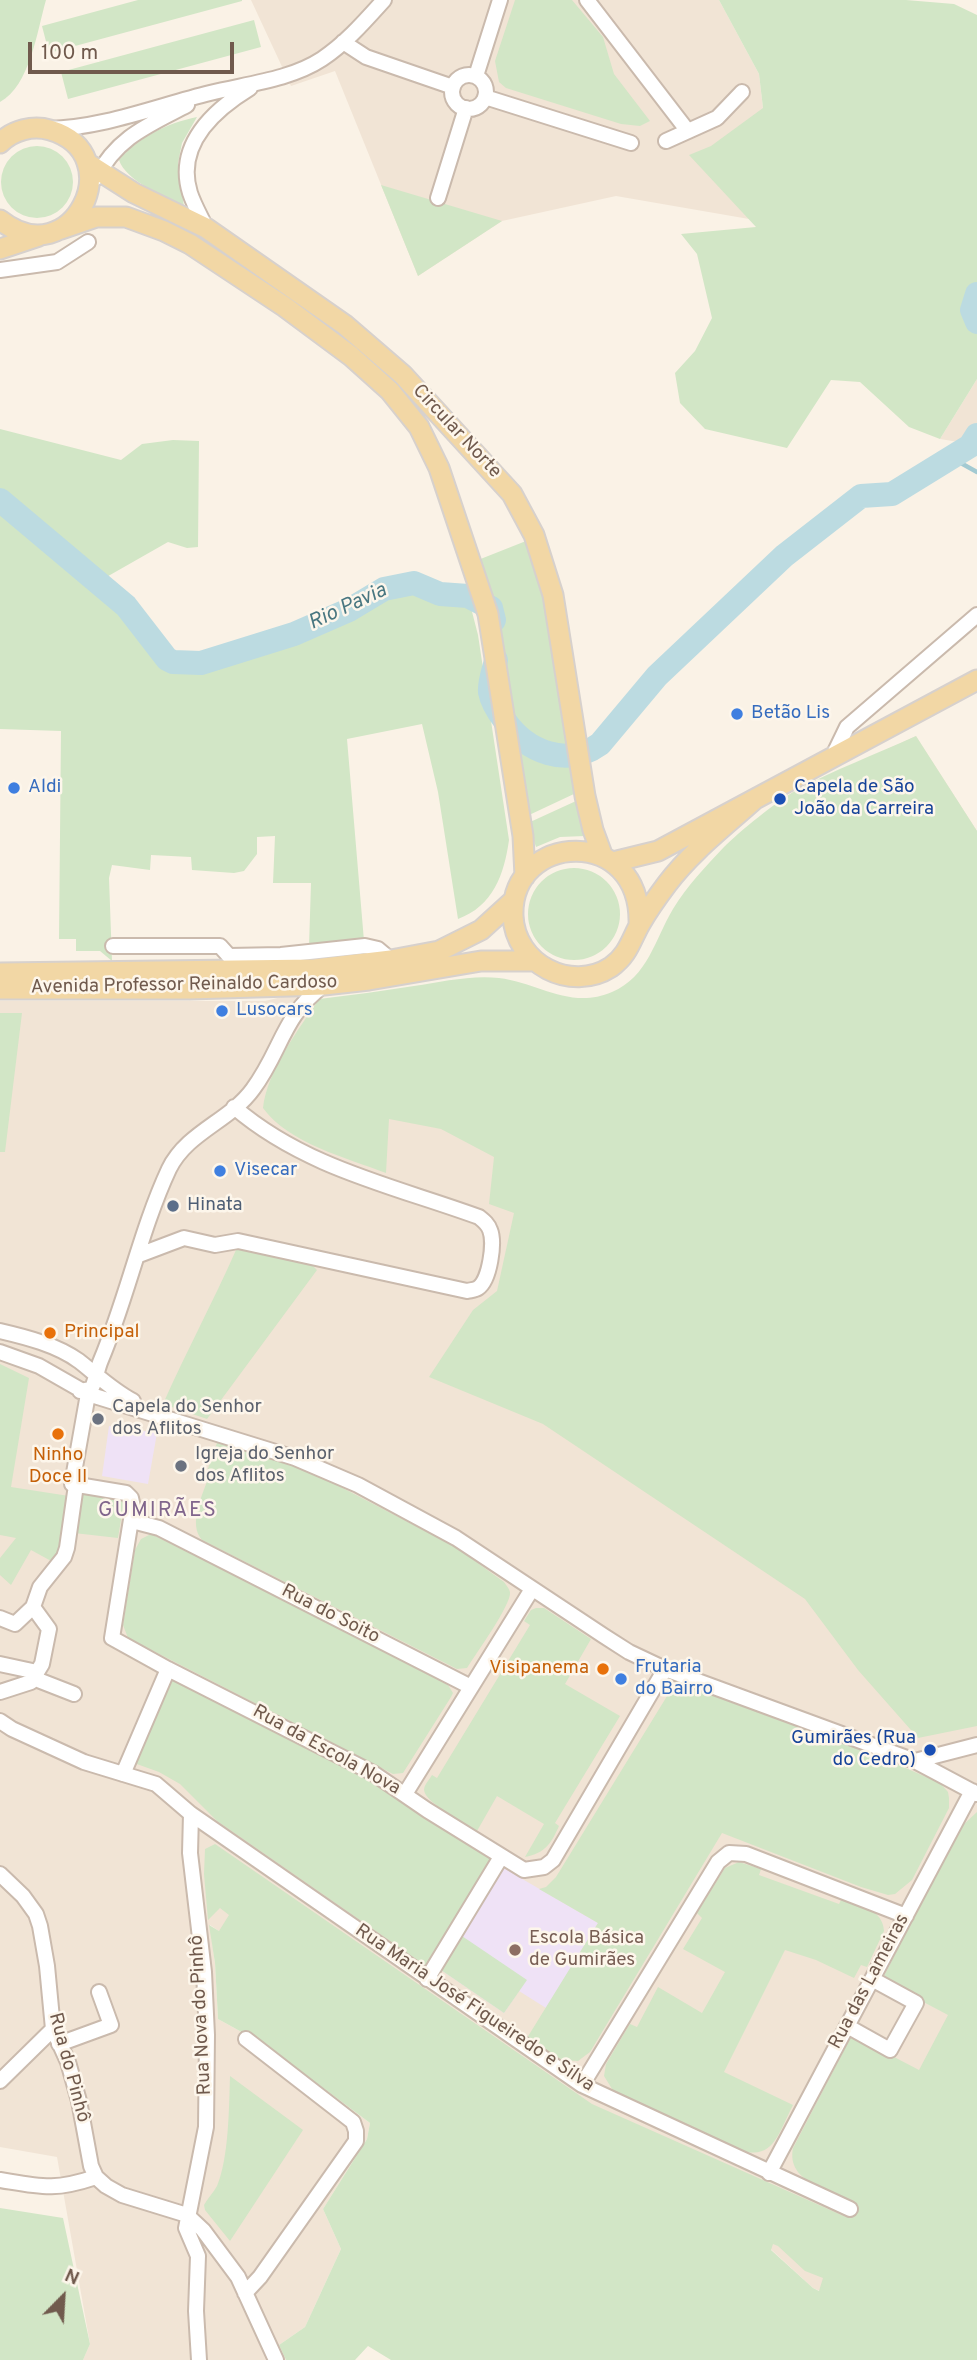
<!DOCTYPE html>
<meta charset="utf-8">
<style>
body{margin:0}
#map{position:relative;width:977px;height:2360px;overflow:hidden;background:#faf2e6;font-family:Overpass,sans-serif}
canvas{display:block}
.north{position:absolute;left:28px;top:2262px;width:70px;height:70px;-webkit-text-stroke:5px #fdf6eb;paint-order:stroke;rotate:24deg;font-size:19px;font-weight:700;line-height:28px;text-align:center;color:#705a4d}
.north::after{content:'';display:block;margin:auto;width:24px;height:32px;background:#705a4d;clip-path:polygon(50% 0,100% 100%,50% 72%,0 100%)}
.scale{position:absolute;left:28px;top:42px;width:206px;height:32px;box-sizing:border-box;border:4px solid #705a4d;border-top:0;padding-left:9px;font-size:21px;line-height:24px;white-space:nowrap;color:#705a4d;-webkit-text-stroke:5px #fdf6eb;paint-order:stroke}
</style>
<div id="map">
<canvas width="977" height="2360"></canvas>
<div class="north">N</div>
<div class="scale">100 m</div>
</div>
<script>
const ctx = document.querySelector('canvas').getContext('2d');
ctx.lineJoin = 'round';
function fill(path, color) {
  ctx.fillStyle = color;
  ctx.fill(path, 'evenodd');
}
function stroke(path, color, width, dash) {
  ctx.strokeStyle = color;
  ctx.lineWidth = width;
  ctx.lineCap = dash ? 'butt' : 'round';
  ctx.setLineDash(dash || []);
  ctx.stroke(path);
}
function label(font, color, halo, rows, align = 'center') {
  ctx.font = font + ' Overpass,sans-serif';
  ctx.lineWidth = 5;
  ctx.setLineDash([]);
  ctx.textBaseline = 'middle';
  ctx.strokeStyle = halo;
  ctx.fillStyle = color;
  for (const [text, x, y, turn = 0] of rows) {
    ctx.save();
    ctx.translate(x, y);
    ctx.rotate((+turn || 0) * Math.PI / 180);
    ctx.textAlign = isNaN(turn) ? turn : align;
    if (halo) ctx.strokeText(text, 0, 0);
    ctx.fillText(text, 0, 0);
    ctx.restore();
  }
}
fill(new Path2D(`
 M251,0H719L759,74L763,108L749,219L616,196L502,221L418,276L335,71L291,86Z
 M977,379V445L940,439Z
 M916,736L977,831V2360L813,2288L764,2243L543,2141L445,2075L355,2007L232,1940L210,1925L215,1963L218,2019L267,2046L370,2123L367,2139L323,2209L341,2249L305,2327L279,2345L286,2360H83L90,2344L57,2157L0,2147V1001H265L294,994L319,999L608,1019L727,845L793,792Z`), '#f1e4d5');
fill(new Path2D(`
 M109,1426L157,1433L148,1484L102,1476Z
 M500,1866L598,1923L546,2008L519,1991L504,2013L438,1968Z`), '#efe2f6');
fill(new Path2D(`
 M0,0H46C37,31 30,86 0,102Z
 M138,0H242V1L49,53L42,26Z
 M515,0H572L603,37L614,74L650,121L640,126L621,124L506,88L499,82L495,61Z
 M719,0H906L954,4L977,15V379L940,439L909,427L860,382L831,380L787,448L705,429L680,403L675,373L695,351L712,318L697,254L681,234L756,227L689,155L711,146L763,108L759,74Z
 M254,20L261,47L68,99L61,72Z
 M197,117L182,143L178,163L184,207C165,197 126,181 119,160C139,137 167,123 197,117Z
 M1 182a36 36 0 1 1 72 0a36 36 0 1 1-72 0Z
 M381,185L502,221L418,276Z
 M0,429L121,460L142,444L173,440L199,441L198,547L187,548L168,542L103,579L159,656L167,664L199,666L294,638L350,614L389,592L413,587L439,599L469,600L478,635L509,840C504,875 493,906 458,919L438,792L422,724L347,739L364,941L309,947L311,883H273L275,836L257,837V854L244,871L234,873L192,870L191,857L151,855L150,870L112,865L109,878L112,961L100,951H76V939H59L61,731L0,729Z
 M526,541L546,604L561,710L576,793L527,816L478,560Z
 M916,736L977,831V1726L918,1738L858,1670L805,1599L543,1424L429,1377L473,1310L497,1291L514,1213L489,1204L494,1157L441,1129L389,1119L386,1173C347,1158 288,1143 263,1108C267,1071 299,1029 319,999C351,995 383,991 414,986C442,982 470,975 499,978C539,983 571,1010 612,992C648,977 655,939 673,909C687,886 706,866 724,847C738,833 778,800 795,791C834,770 876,754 916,736Z
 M576,801L585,836L560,837L536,847L528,823Z
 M528 914a46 46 0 1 1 92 0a46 46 0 1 1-92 0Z
 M0,1013H22L5,1152H0Z
 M241,1247L311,1264L317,1270L207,1419L163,1404C186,1352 213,1302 236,1250Z
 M0,1364L29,1378L11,1487L69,1496L62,1542L53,1562L31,1550L11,1585L0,1575V1558L16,1538L0,1535Z
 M218,1440L310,1471L454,1546L504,1582C506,1585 509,1588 510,1592C512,1604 475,1655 467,1668L457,1669L202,1540C188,1524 202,1496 208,1479L205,1477Z
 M80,1492L121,1498L124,1502L118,1538L74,1533Z
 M151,1534L372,1643L448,1685L453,1693L451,1697L403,1773L393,1774L128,1638L123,1625L135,1550L141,1539Z
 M536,1608H544L591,1639L565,1684L620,1716L555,1823L559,1826C551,1844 545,1853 525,1857L544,1824L497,1796L477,1831C466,1824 425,1803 424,1790C424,1785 429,1780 432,1775L437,1778L530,1625L524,1621L531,1610Z
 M172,1679L380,1784L424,1818L492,1859L429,1968L217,1821L180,1784L159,1772L134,1763Z
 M686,1682L878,1756L940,1783L948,1792L949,1798V1808L912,1880L895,1894L888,1895L861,1887L722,1833L590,2052L578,2061L562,2060L527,2038L598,1923L539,1889L546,1887L556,1877L672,1688Z
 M977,1812V2360H391L368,2346L355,2360H286L279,2345L305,2327L341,2249L323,2209L367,2139L370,2123L267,2046L218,2019L215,1963L209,1925L219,1931L229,1915L220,1908L208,1920L204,1874L205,1849L215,1844L592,2104L846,2217L854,2201C829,2190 786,2182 793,2148L852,2035L919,2070L948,2015L882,1980L950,1847L962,1826ZM773,2244L778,2246L805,2271L823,2278L819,2291L813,2288L771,2250Z
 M739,1862L761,1869L759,1875L839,1904L842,1898C859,1905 883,1909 884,1931L867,1967L861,1965L854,1978L816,1960L785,1950L724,2072L793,2105C780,2129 774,2162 741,2150L614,2092L604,2076L606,2064L628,2027L630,2024L637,2027L658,1987L702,2013L725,1972L683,1949L702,1918L697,1913L725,1868Z
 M459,1934L527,1980L504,2013L438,1968Z
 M230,2076L303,2130L230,2241L205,2210L204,2205C208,2198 213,2193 217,2186C229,2158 229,2107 230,2076Z
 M0,2208L63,2218L90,2344L83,2360H0Z`), '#d2e6c6');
stroke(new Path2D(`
 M950,457L977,472`), '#a3cad2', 4.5);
stroke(new Path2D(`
 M977,294L972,310L977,322
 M0,500L126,606L167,659L173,662L201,663L294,634L349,610L384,589L414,583L440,594L468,596L491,608L494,620
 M496,660C494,670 489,682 490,692C492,703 499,713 505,721C527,752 567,768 600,744L657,676L784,556L861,496L892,494L970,446L977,435`), '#bcdbe1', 24);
const minor = new Path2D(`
 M587,0L687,130
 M343,42L366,57L453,87
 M452 92a17 17 0 1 1 34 0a17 17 0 1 1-34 0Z
 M476,76L500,0
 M485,97L631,143
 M48,129C103,128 157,106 210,93C246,84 290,80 322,59C346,43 365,21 384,0
 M666,141L717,118L742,92
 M96,178C117,137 149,125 187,105
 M438,198L466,108
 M206,228C201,217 194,205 190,193C175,145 214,110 250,88
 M0,270L57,262L88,242
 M832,758L847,727L977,615
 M113,946H220L229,956L281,955L365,946L378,949L391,960
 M139,1255L184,1238L215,1245L238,1241L467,1291C471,1290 475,1290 478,1288C490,1280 495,1242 490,1230C488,1224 484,1221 479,1217C394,1186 305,1168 234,1107
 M0,1331C26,1337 57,1345 79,1361C97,1375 112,1390 133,1401
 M0,1352L39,1366L88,1394L295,1458L358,1485L456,1538L604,1636L629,1652L665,1669L915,1761L977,1794
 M80,1391L91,1389C95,1384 97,1369 101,1360C127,1298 141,1229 169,1169C187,1132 230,1121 253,1089C282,1050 282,1016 324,985
 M88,1394L72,1484L126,1493L131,1498L133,1507L112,1638L168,1669L373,1773L427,1810L524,1870L544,1867L553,1860L665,1669
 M132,1521L159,1528L471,1687
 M0,1618L15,1624L33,1607
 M0,1664L37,1672
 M33,1678L74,1694
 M0,1692L31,1682L42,1664L49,1629L33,1607L40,1587L64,1557L67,1548L76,1485
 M0,1721L12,1729L84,1762L156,1784L191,1814L582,2085L850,2209
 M915,1761L977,1745
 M123,1774L168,1669
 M405,1794L532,1589
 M191,1814L190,1853L204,1972L207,2035L206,2127L186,2228L198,2256L196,2311L199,2360
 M0,1874L23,1896L36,1914L40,1926L47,1966L53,2029L68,2062L79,2101L91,2166L96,2177L106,2186L122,2195L187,2215L203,2230L238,2277L276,2360
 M427,1979L501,1857
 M847,2026L890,2050L916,2003L872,1979
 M59,2044L111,2025L99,1992
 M0,2081L53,2029
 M582,2085L718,1862L729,1853L746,1854L906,1916
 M769,2173L972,1791
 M0,2180C42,2187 54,2191 96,2177
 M245,2293L260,2277L356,2141V2131L353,2122L246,2039`);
const major = new Path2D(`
 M0,143C13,130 33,125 50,130C132,154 72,277 0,220
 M87,163L134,193L206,228L345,325L403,375L512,494L534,535L553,595L585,796L593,830L603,857
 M61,229L96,217H126L164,231L190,244L285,307L351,356L390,391L419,427L439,468L488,614L523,836L525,876
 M0,249L39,236
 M613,862L658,851L977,680
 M639,926C643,824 510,832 513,916C515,964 571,993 611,967C628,955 631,940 640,924C648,910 658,896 667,884C692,851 725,826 755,799
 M0,973L315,969L391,960L439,951L481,930L514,900
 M0,989H189L324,985L369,980L481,961H535`);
stroke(minor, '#cabaad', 18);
stroke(major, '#d7d1cd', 23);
stroke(minor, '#fff', 14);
stroke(major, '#f2d7a5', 19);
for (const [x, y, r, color] of [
 [737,714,7,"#3f7fe0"],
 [14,788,7,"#3f7fe0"],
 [780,799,7,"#1a4fb4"],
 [222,1011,7,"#3f7fe0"],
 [220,1171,7,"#3f7fe0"],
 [173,1206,7,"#5c6f8a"],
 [50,1333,7,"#e8710a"],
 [98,1419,7,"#6b7280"],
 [58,1434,7,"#e8710a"],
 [181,1466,7,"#6b7280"],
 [603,1669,7,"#e8710a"],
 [621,1679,7,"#3f7fe0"],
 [930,1750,7,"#1a4fb4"],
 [515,1950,7,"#8d6e63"]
]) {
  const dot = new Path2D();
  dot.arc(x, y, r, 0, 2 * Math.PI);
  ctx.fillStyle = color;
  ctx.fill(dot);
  stroke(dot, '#fdf6eb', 2.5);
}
label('19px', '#705a4d', '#fdf6eb', [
 ["Circular Norte",456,432,47],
 ["Avenida Professor Reinaldo Cardoso",184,986,-1],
 ["Rua do Soito",330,1615,27],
 ["Rua da Escola Nova",326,1751,29],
 ["Rua das Lameiras",870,1982,-62],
 ["Rua Maria José Figueiredo e Silva",474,2009,34],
 ["Rua Nova do Pinhô",202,2015,-93],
 ["Rua do Pinhô",68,2068,75]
]);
label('19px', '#366cbe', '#fdf6eb', [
 ["Betão Lis",751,714],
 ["Aldi",28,788],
 ["Lusocars",236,1011],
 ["Visecar",234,1171],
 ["Frutaria",635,1668],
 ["do Bairro",635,1690]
], 'left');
label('19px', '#164399', '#fdf6eb', [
 ["Capela de São",794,788],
 ["João da Carreira",794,810],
 ["Gumirães (Rua",916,1739,"right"],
 ["do Cedro)",916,1761,"right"]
], 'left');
label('19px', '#4e5e75', '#fdf6eb', [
 ["Hinata",187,1206]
], 'left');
label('19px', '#c56008', '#fdf6eb', [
 ["Principal",64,1333],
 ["Ninho",58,1456,"center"],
 ["Doce II",58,1478,"center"],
 ["Visipanema",589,1669,"right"]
], 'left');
label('19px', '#5b616d', '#fdf6eb', [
 ["Capela do Senhor",112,1408],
 ["dos Aflitos",112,1430],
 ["Igreja do Senhor",195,1455],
 ["dos Aflitos",195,1477]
], 'left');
label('19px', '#785e54', '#fdf6eb', [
 ["Escola Básica",529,1939],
 ["de Gumirães",529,1961]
], 'left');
label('italic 21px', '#497781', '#fdf6eb', [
 ["Rio Pavia",348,608,-25]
]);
ctx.letterSpacing = '2px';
label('21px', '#80658c', '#fdf6eb', [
 ["GUMIRÃES",158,1512]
]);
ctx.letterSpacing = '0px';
</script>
